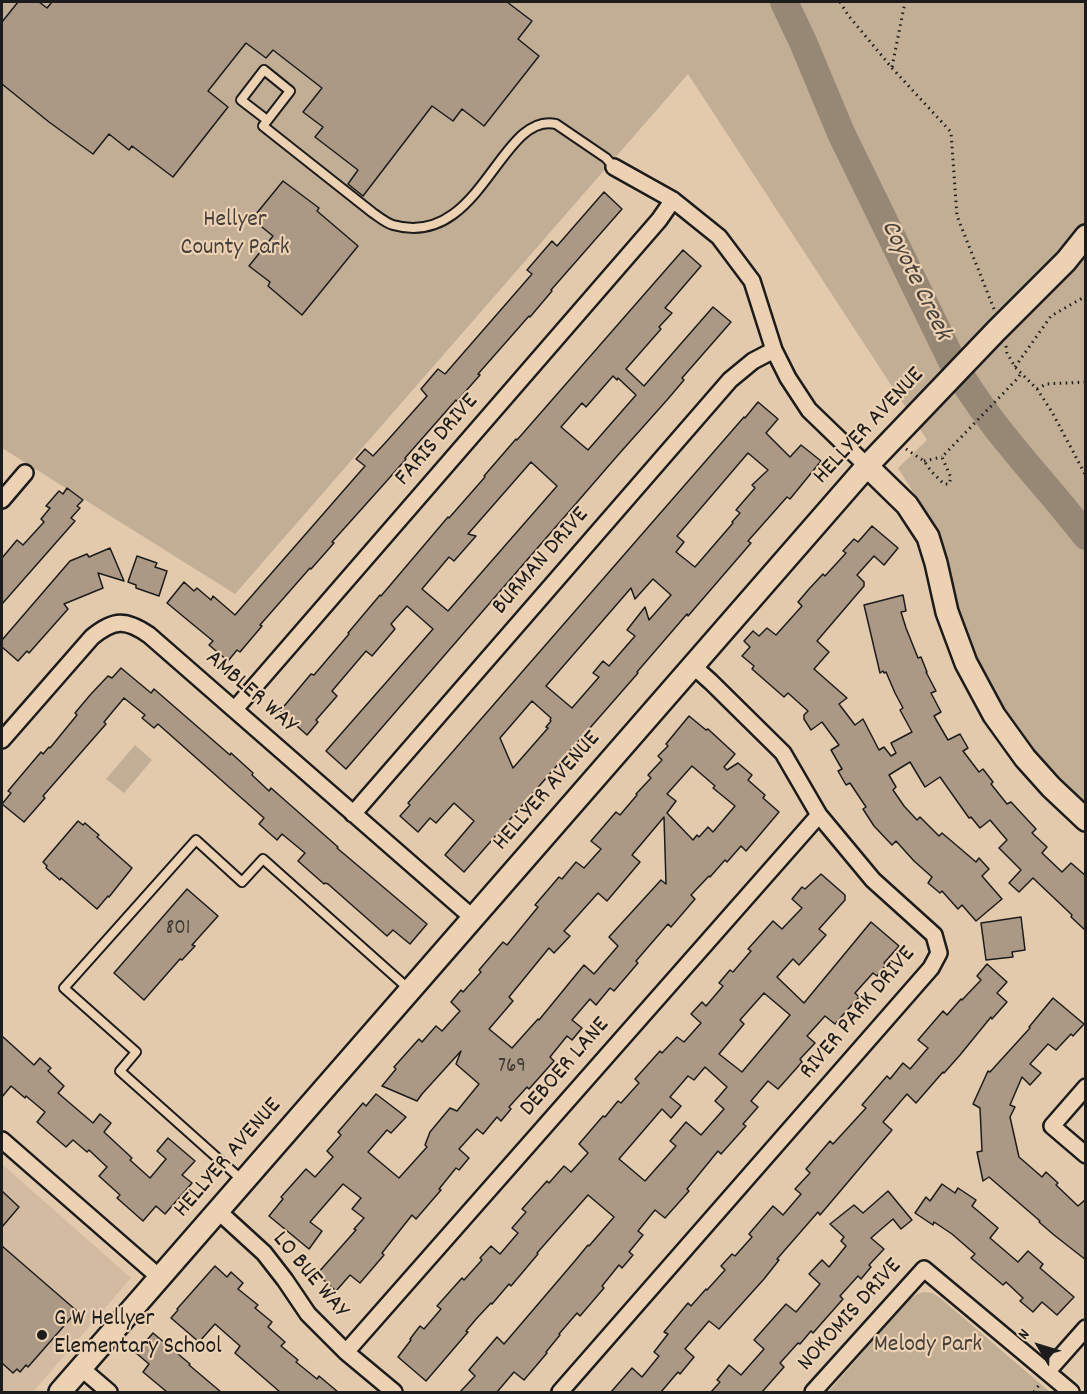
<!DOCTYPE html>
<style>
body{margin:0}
#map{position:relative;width:1087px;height:1394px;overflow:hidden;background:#e4caad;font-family:Dekko,sans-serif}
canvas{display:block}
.frame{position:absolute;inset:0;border:3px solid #1c1c1c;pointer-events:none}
.north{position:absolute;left:1009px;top:1316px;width:60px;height:60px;-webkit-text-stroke:4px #ecd1b3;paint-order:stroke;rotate:308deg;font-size:16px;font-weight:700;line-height:24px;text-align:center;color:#1c1c1c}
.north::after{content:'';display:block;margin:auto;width:21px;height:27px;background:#1c1c1c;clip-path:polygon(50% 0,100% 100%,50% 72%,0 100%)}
</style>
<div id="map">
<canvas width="1087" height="1394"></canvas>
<div class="frame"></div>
<div class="north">N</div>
</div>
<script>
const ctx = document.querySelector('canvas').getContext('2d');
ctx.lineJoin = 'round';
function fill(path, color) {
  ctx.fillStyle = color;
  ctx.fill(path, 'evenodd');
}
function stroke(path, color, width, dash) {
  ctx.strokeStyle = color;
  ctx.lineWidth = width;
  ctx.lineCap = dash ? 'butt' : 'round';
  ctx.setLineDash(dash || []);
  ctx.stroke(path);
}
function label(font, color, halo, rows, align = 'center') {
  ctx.font = font + ' Dekko,sans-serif';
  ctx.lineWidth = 4.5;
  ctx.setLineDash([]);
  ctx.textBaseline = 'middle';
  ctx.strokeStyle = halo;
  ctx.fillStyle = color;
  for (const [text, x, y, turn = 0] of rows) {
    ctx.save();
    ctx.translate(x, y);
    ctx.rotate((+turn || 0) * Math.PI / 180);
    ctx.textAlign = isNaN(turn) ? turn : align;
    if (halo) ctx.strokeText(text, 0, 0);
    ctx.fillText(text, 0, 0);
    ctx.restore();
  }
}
fill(new Path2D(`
 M2,1164L131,1278L33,1392H2Z`), '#d3bba1');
fill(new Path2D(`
 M2,2H1085V808L1058,781L1032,751L1001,709L975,657L958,614L938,532L898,468L927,440L688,74L235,594L2,448Z
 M135,745L152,760L124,793L106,779Z
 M924,1292L932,1293L939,1297L1050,1392H828L909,1300L917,1294Z`), '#c2ad95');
stroke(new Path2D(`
 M784,2L803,42L841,133L952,361C988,426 1041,478 1086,536`), '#978876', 28);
const building = new Path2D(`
 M18,2H39L47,8L52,2H507L532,21L518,39L539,56L484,126L462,109L453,121L432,106L363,196L348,184L358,170L315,137L323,127L303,112L322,88L273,50L266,58L246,43L208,91L228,107L173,177L132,146L129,150L109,134L93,154L49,122L2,84V22Z
 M283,181L319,208L317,211L358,246L302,315L268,286L270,282L249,266L273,236L252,219Z
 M604,192L622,209L551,290L552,291L530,317L529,316L478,374L480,375L457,401L456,400L405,458L406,459L384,484L332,542L334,543L311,569L310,568L260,625L262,626L240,652L237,650L228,661L209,645L213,641L167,603L184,582L194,591L197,588L211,600L213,596L235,615L365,466L356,459L365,449L373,456L386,442L427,396L421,389L438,369L445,374L532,274L527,270L552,241L557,246Z
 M683,250L701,266L665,308L672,313L659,327L661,329L626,369L644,386L713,307L731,322L682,378L684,380L667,400L618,455L346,769L326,751L433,629L407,606L391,624L395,629L372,656L366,651L332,691L337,696L316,720L318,722L307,735L280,711L311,674L314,675L349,634L348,633L380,595L381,596L448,517L449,518L485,477L484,476L516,439L517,440ZM613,376L617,380L618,378L636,395L588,450L561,427L582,403L586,407ZM531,462L557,486L448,611L422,589L449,557L454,561L476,536L468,534Z
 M758,402L778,419L766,433L790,457L801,445L821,461L790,499L787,497L748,541L751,543L688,616L687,614L637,672L638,673L464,872L445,855L474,821L454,803L436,823L430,818L418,832L400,816L410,805L408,803L744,417L745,418ZM748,453L768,470L752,485L755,488L736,510L740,513L732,522L733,523L695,567L676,552L684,542L677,536ZM653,579L671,595L649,620L645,607L627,630L635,636L609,666L603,661L593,673L599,677L572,708L546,686L631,588L635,599ZM532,701L551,718L550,720L551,721L546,727L548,728L513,768L500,738Z
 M67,488L83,500L77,506L80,508L71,518L75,521L2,604V558L17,540L23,545L44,522L41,519L50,508L46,506L59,491L63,494Z
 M872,526L898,548L884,565L874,556L857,575L864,582V586L817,641L829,652L814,669L847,698L839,704L855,725L863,719L879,750L884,747L891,756L896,753L891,743L912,732L900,710L903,708L895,693L886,672L884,673L883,671L880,673L864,605L903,595L906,611L901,612L906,628L918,658L921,657L927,672H926L936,691L931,693L941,712L934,716L948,740L960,734L968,748L963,751L979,772L983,769L993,782L991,784L1007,804L1011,802L1036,829L1032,833L1047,847L1042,853L1062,872L1071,863L1086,876V931L1071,917L1072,915L1033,878L1019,892L1009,883L1021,870L999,848L1007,840L990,820L980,828L971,817L969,818L940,777L925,787L910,762L889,775L896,787L893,790L904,806L917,820L920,817L939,836L942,833L976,862L979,858L989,869L982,876L1002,899L976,921L962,905L958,909L942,891L940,893L928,883L932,877L914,861L896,841L892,845L874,826L863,809L866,807L850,783L846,785L838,771L842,769L831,750L839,745L822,722L811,730L804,719V715L808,711L788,693L784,697L752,669L754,666L742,656L750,647L744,641L753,631L759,636L767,628L776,635L802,606L798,602L809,589L823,574L825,576L846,553L843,551L854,539L858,542Z
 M110,548L124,581L98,573L103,588L64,604L68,609L29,653L27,651L18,661L2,647V640L70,561L87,554L89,557Z
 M137,556L157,563L155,567L167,571L159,596L136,588V585L128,582Z
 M121,668L151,693L154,689L230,755L231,753L253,773L252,775L269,791L271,788L338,847L337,848L427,924L410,944L393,930L387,936L328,884L325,883L324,884L298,861L305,853L282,834L277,840L259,824L264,818L158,724L154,728L142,718L145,715L124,698L104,722L106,724L43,796L45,798L24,822L2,804L11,793L8,791L41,752L43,754L49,747L50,748L77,715L75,713L91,694L108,676L112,678Z
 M689,716L706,730L708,729L735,754L724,767L727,770L738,763L752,775L748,780L765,795L763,798L779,812L746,851L741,846L727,862L725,860L710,877L709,876L691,895L695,899L671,927L668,924L636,961L638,963L614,991L610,988L596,1005L590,999L572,1020L582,1028L572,1040L567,1036L550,1057L554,1061L529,1089L527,1087L509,1107L511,1109L501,1121L497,1117L483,1134L477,1129L459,1149L469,1158L459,1170L456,1168L439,1189L441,1190L416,1219L412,1215L382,1253L384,1255L360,1283L350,1275L336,1291L317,1274L356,1230L354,1229L364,1218L352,1209L361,1198L343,1184L310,1222L322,1231L309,1249L269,1216L283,1199L281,1197L306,1169L315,1177L333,1157L327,1151L341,1135L338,1132L363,1103L366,1106L376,1094L406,1117L391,1133L387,1130L368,1152L399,1178L427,1147L425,1145L430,1132L450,1108L457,1111L479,1084L456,1064L461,1051L422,1094L417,1101L382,1086L396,1069L394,1067L419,1039L422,1042L436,1026L442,1031L460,1011L451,1002L461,990L463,992L481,972L479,970L503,942L507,945L538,907L535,905L559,877L562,879L576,862L584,868L601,849L591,841L616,812L620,815L637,795L636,794L651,778L648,775L662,760L658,756L668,746L666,744ZM692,766L715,786L713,788L735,806L713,832L708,827L699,837L697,835L693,840L667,813L676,801L667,794ZM664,817L666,884L661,880L609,937L618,946L594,974L584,965L539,1020L538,1019L512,1048L489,1029L513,1001L509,997L549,948L554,953L570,936L564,931L598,893L607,901L640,862L632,855Z
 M78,821L83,825L85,823L93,830L99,835L97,837L132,868L109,897L108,896L97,909L61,878L60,880L46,868L47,866L43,862Z
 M821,874L845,895V900L819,929L826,935L799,965L793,959L777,977L804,1003L871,922L899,946L884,963L886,965L877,976L873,973L855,993L859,997L835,1024L825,1016L807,1036L815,1043L800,1059L802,1062L778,1089L768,1081L751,1101L758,1107L743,1124L746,1126L721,1154L718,1151L687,1189L689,1191L665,1218L655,1210L638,1231L643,1235L629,1252L633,1255L622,1268L619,1265L602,1286L604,1288L580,1316L577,1313L559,1334L560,1335L546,1352L547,1353L524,1380L514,1372L497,1392H460L475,1376L469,1370L497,1337L504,1344L574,1262L588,1245L589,1246L614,1217L588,1195L537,1253L538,1254L511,1286L509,1284L492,1304L491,1303L477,1318L466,1331L468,1332L426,1381L398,1357L411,1340L410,1339L420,1326L424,1329L441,1309L437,1306L462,1278L464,1280L482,1260L480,1258L491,1246L500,1254L518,1233L512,1228L526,1212L522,1209L547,1181L549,1183L564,1166L571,1172L588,1153L579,1144L603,1116L605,1117L618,1101L621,1103L639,1083L635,1079L660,1051L662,1053L677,1037L684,1042L701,1023L691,1014L702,1002L706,1006L723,986L719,983L730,970L733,972L751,951L748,949L773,921L782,929L802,908L792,899L802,887L805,889ZM764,993L790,1015L742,1072L719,1054L744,1024L740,1020ZM705,1067L727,1087L715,1101L724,1109L701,1135L686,1122L670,1141L676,1146L645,1181L619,1159L662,1109L671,1118L681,1106L670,1097L688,1076L694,1080Z
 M187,889L218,916L192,945L195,946L182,960L180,959L144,1000L114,973Z
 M1021,917L1025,950L1012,952L1013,957L986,960L981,923Z
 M987,964L1007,982L997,993L1007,1002L992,1019L991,1017L960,1055L944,1073L943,1072L916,1103L907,1094L883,1122L892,1130L820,1215L818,1212L777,1259L779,1260L764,1279L719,1329L709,1321L685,1349L694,1357L680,1374L678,1372L661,1392H611L632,1368L642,1377L659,1356L654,1352L668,1334L664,1332L688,1303L691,1306L706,1289L707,1290L725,1270L721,1266L732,1254L735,1256L752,1237L749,1234L773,1206L783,1215L801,1194L795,1189L810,1173L806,1169L830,1141L833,1144L866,1108L862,1105L887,1076L890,1079L903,1063L910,1069L928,1048L918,1040L943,1011L947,1015L961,999L962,1000L981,980L977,976Z
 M1053,998L1084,1024L1073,1036L1071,1034L1056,1050L1048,1044L1030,1064L1041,1073L1030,1085L1022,1077L1010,1105L1015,1107L1010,1117L1019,1157L1042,1177L1046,1172L1058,1183L1056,1185L1078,1206L1086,1199V1260L1054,1235L1039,1222L1040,1221L989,1177L983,1181L977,1152L982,1151L980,1108L973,1104L988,1071L990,1072L1030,1028L1029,1027Z
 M2,1036L34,1065L40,1058L51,1068L48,1071L64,1086L58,1093L93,1123L100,1114L111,1123L104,1132L132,1158L130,1160L150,1178L166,1159L157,1151L168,1138L195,1161L182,1175L192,1183L165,1214L156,1206L143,1221L117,1198L120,1195L99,1176L107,1167L89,1150L87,1152L73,1140L66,1147L37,1122L45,1112L26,1096L25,1098L11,1086L2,1097Z
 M942,1184L955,1193L958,1188L976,1200L972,1206L998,1228L990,1238L1018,1262L1028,1251L1043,1264L1040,1268L1074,1297L1057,1315L1042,1302L1033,1312L1020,1301L1023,1298L1006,1282L1003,1285L971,1258L975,1254L952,1234L934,1222L933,1225L915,1213L926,1197L930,1201Z
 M2,1191L19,1207L2,1227Z
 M888,1191L912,1220L901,1229L893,1219L871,1238L884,1249L869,1265L871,1267L861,1279L858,1276L840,1296L843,1299L813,1333L811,1331L800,1344L798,1343L780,1363L784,1367L762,1392H711L720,1382L717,1380L729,1365L741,1375L764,1349L754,1340L786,1304L796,1312L820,1284L809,1274L822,1260L829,1267L846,1246L841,1241L844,1237L830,1224L854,1205L863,1213Z
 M2,1246L77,1311L28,1367L26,1365L20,1372L17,1369L13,1373L2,1363Z
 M215,1266L227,1277L231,1272L243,1283L238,1289L258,1305L255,1308L272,1322L268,1327L285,1342L281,1346L298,1360L296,1362L317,1379L319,1376L338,1392H280L235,1353L240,1346L215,1324L199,1342L171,1318L178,1310L177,1309Z
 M153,1333L190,1364L189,1365L221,1392H167L143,1372L149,1364L136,1353Z`);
fill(building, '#ac9985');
stroke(building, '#1c1c1c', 1.5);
const lane = new Path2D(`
 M267,120L241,100L264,70L290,91L263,126L373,213C379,217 386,223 393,225C481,250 500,111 556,124L606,158L614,167
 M242,1180L120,1071L136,1052L64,988L196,840L242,882L263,859L410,990`);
const street = new Path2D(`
 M614,167L673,200L719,237L752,281L774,350L788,378L809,410L867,466
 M2,500L25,473
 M235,709L659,220L673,200
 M2,740L92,637C114,619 126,619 149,635L473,918
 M353,814L730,380L753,361L774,350
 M1086,1087L1052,1126L1086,1155
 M2,1140L159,1277
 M218,1211L264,1253L285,1280L308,1314L346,1352L394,1392
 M346,1352L819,815
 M81,1368L109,1392
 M1047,1372L1086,1328
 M560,1392L931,968L939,953L934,935L873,880L819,815L783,753L711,682L692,665
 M813,1392L924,1269L1071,1392`);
const secondary = new Path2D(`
 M867,466L907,505L928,537L936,563L947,612L966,663L994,715L1025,758L1051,787L1086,820
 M60,1392L867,466L996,331L1066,261L1086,236`);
stroke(lane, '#1c1c1c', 12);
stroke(street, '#1c1c1c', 20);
stroke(secondary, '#1c1c1c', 26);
stroke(new Path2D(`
 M840,2L848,15L892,68L951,132L957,216L994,309
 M892,67L905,2
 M1006,346L1007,353L1015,367L1037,389L1052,412L1086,476
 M1015,367L1051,316L1086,296
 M1037,389L1046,384L1086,382
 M906,449L924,461L931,471L944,484H949L951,478L942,457L1018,378L1021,373
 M924,461L942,457
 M1034,1392L1039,1385`), '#1c1c1c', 3, [1.5, 4.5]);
stroke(lane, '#ecd1b3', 8);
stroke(street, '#ecd1b3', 15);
stroke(secondary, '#ecd1b3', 21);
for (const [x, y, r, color] of [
 [42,1335,6,"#1c1c1c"]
]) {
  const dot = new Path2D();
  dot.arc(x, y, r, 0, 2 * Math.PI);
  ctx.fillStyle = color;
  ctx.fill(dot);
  stroke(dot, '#ecd1b3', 2);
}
label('21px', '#403b36', null, [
 ["801",178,930],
 ["769",512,1068]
]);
label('24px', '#46403a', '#ecd1b3', [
 ["Hellyer",235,222],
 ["County Park",235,250],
 ["Melody Park",928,1347]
]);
label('24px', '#1c1c1c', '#ecd1b3', [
 ["HELLYER AVENUE",870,427,-47],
 ["FARIS DRIVE",438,441,-49],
 ["BURMAN DRIVE",542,562,-49],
 ["AMBLER WAY",250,693,41],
 ["HELLYER AVENUE",548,792,-49],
 ["RIVER PARK DRIVE",859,1014,-50],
 ["DEBOER LANE",566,1068,-49],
 ["HELLYER AVENUE",229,1159,-49],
 ["LO BUE WAY",309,1276,50],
 ["NOKOMIS DRIVE",851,1316,-48]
]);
label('24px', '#1c1c1c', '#ecd1b3', [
 ["G W Hellyer",54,1321],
 ["Elementary School",54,1349]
], 'left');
label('italic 26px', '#47423c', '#ecd1b3', [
 ["Coyote Creek",914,281,64]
]);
</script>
